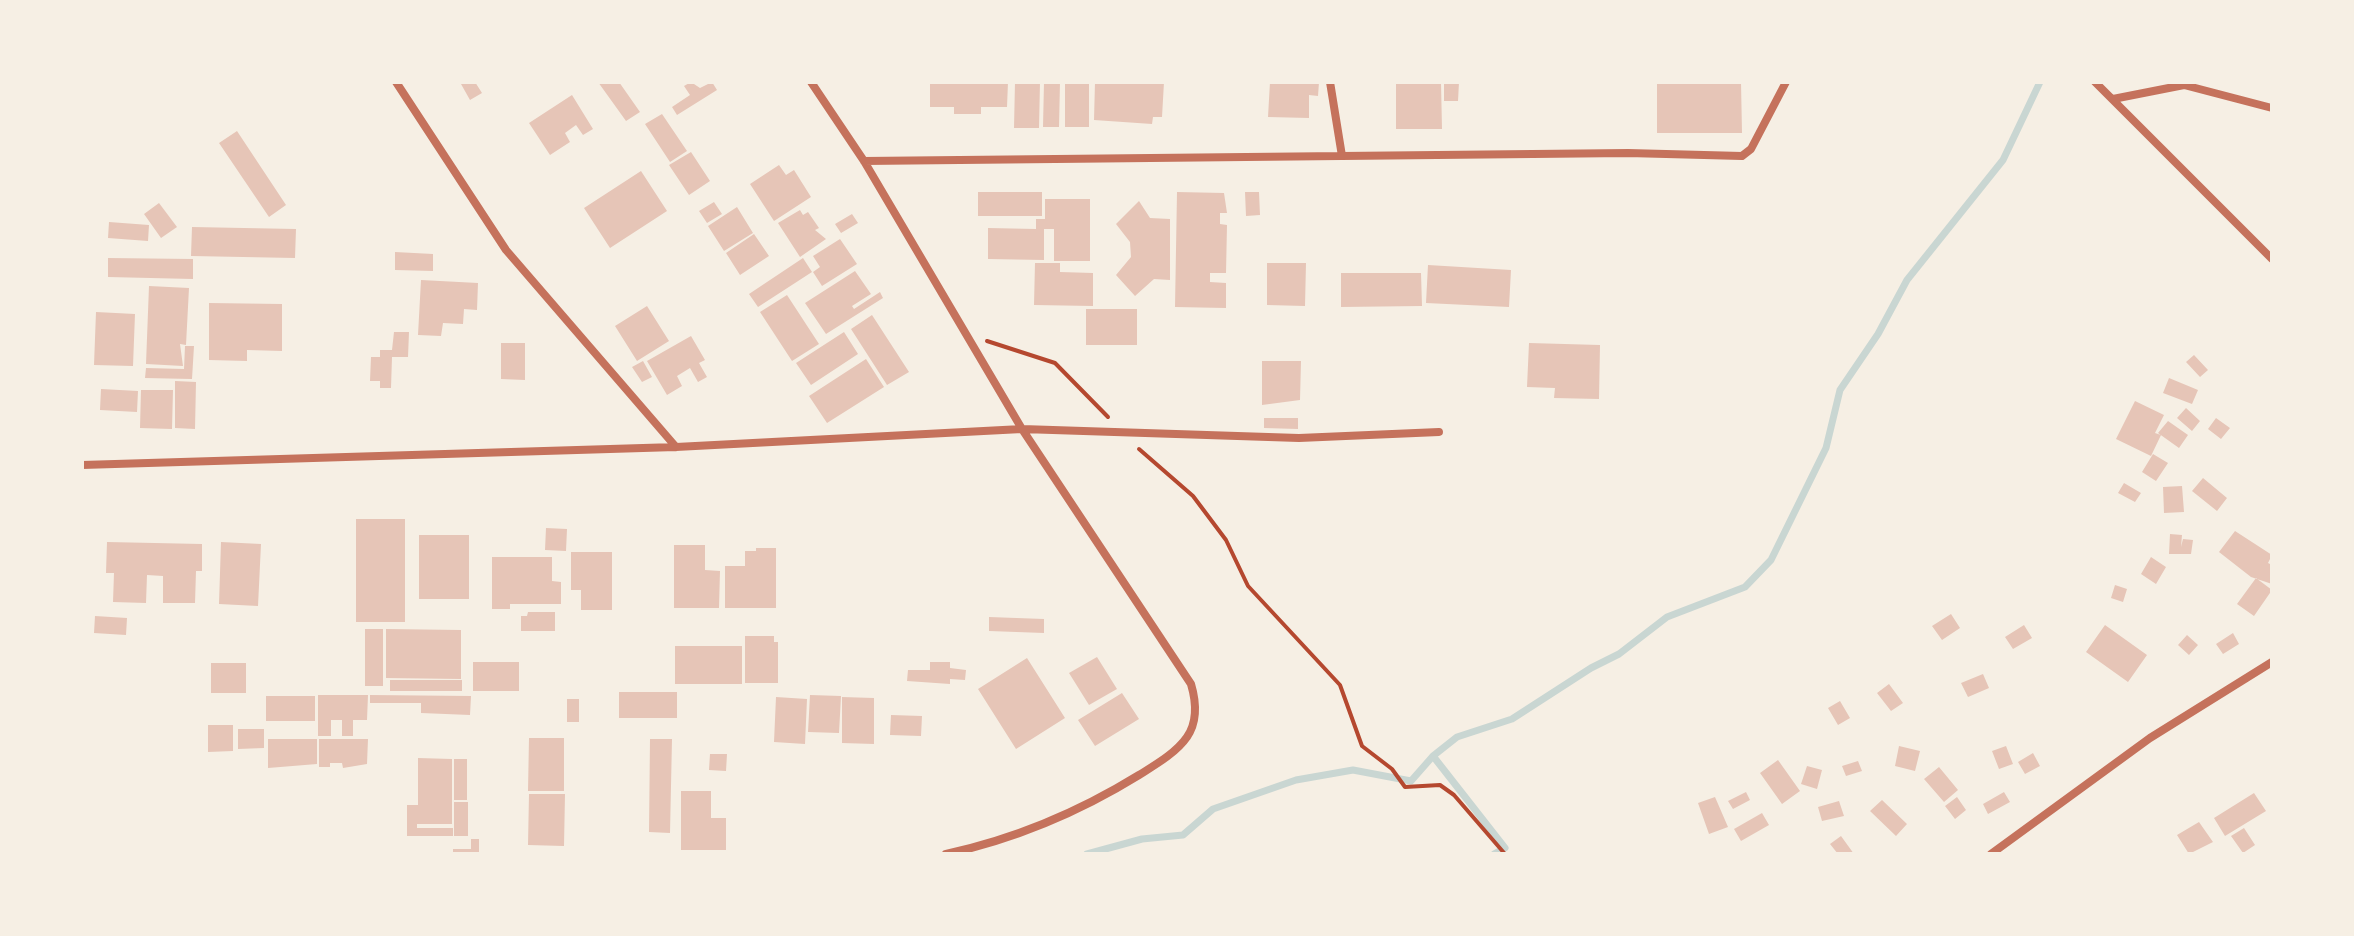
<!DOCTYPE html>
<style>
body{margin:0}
#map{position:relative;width:2354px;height:936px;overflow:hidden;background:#f6efe4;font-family:"Sofia Sans Condensed",sans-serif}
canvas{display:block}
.frame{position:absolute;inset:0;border:84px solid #f6efe4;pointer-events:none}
</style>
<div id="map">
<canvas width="2354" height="936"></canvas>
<div class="frame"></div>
</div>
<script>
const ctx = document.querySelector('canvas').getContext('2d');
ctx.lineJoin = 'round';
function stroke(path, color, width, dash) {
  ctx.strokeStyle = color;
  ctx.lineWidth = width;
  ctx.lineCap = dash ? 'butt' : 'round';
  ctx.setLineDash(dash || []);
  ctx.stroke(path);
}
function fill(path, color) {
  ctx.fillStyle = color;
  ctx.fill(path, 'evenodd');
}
stroke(new Path2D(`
 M1433,756L1505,848L1494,854
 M1087,854L1142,839L1183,835L1213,809L1296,780L1353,770L1411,781L1433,756L1457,737L1512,719L1591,668L1619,654L1667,617L1745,587L1771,560L1826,448L1840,390L1878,334L1907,280L2003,160L2040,82`), '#c9d6d2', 7);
fill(new Path2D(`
 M464,82H475L482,93L470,100L461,84Z
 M598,82H619L640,112L626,121Z
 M691,82L700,88L712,82L717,90L677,115L672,107L690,95L684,86Z
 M930,82H1008L1007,107H981V114H954V107H930Z
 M1015,82H1040L1039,128H1014Z
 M1044,82H1060L1059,127H1043Z
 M1065,82H1089V127H1065Z
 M1095,82H1164L1162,117H1153L1152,124L1094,120Z
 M1270,82H1319L1318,96L1309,95V118L1268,117Z
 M1396,82H1441L1442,129H1396Z
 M1444,82H1459L1458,101H1444Z
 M1657,82H1741L1742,133H1657Z
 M572,95L593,129L583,135L576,125L565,133L570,142L550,155L529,123Z
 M662,114L687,151L670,162L645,124Z
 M237,131L286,205L269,217L219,143Z
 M691,152L710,181L689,195L669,165Z
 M779,165L786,175L794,170L811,197L774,221L750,184Z
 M641,171L667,211L610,248L584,208Z
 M978,192H1042V216H978Z
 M1177,192L1224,193L1227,213H1220V224L1227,225L1226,273H1210V282L1226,283V308L1175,307Z
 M1245,192H1259L1260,215L1246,216Z
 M1045,199H1090V261H1054V229H1044V260L988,259V228L1036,229V219H1045Z
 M1139,201L1150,218L1170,219V280L1154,279L1135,296L1116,275L1131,257L1130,242L1116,224Z
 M714,202L722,214L707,223L699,211Z
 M159,203L177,227L161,238L144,214Z
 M737,207L753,233L724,251L708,226Z
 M800,210L803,215L808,212L819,228L815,230L826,239L800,257L778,223Z
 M852,214L858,223L841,233L835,224Z
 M109,222L149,225L148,241L108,238Z
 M192,227L296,229L295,258L191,256Z
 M754,234L769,256L740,275L726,253Z
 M840,239L857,264L822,286L813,272L820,267L813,256Z
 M395,252L433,254V271L395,270Z
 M108,258L193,259V279L108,277Z
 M803,258L812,272L758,307L749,294Z
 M1035,263H1060V272L1093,273V306L1034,305Z
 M1267,263H1306L1305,306L1267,305Z
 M1428,265L1511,270L1509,307L1426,303Z
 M855,271L871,294L852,306L854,309L880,292L883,298L826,334L805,303Z
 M1341,273H1421L1422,306L1341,307Z
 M421,280L478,283L477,310L464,309L463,324L443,323L441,336L418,335Z
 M149,286L189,288L186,345L180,344L183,366L146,364Z
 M787,295L819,344L792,361L760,312Z
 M209,303L282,304V351L247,350V361L209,360Z
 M647,306L669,341L637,361L615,326Z
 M1086,309H1137V345H1086Z
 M96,312L135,314L133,366L94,365Z
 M872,315L909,372L887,385L851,329Z
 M394,332H409L408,357H392L391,388H380V381H370L371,357H380V350H392Z
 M844,332L858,354L811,385L796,363Z
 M691,336L705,360L699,363L707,377L698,382L690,368L677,376L682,386L667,395L647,361Z
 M501,343H525V380L501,379Z
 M1529,343L1600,345L1599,399L1554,398L1555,388L1527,387Z
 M185,346H194L192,379L145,378L146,368L184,369Z
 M2194,355L2208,370L2200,377L2186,362Z
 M866,359L884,387L827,423L809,396Z
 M643,361L652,377L642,382L632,367Z
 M1262,361H1301L1300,400L1262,405Z
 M2169,378L2198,390L2192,404L2163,393Z
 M175,381L196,382L195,429L175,428Z
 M101,389L138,391L137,412L100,410Z
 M141,390H173L172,429L140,428Z
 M2135,401L2164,415L2155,433L2161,435L2151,456L2116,439Z
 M2186,408L2200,421L2192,431L2177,418Z
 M1264,418H1298V429L1264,428Z
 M2216,418L2230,428L2221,439L2208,429Z
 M2168,421L2188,435L2179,448L2158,433Z
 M2153,454L2168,463L2156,481L2142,472Z
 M2203,478L2227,498L2217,511L2192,491Z
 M2124,483L2141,493L2135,502L2118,493Z
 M2182,486L2184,512L2164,513L2163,487Z
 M356,519H405V622H356Z
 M546,528L567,529L566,551L545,550Z
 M2235,531L2272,555L2268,563L2272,565V584L2251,577L2219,552Z
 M2170,534L2182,535L2181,547L2183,539L2193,540L2191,554H2169Z
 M419,535H469V599H419Z
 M107,542L202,544V571H196L195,603H163V576L147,575L146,603L113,602L114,573H106Z
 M221,542L261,544L258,606L219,604Z
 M674,545H705V570L720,571L719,608H674Z
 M756,548H776V608H725V566H745V551H756Z
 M571,552H612V610H581V590H571Z
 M492,557H552V581L561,582V604H510V609H492Z
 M2151,557L2166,567L2156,584L2141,574Z
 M2256,578L2272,590L2254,616L2237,604Z
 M2115,585L2127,589L2123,602L2111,598Z
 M528,612H555V631H521V616H527Z
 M1951,614L1960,628L1942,640L1932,626Z
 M95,616L127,618L126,635L94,633Z
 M989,617L1044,619V633L989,631Z
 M2024,625L2032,638L2013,649L2005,637Z
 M2105,625L2147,655L2128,682L2086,652Z
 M365,629H383V686H365Z
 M386,629L461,630V679L386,678Z
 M2233,633L2239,644L2223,654L2216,644Z
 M2187,635L2198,645L2189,655L2178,645Z
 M745,636H774V642H778V683H745Z
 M675,646H742V684H675Z
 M1097,657L1117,689L1089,705L1069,673Z
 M1027,658L1065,718L1016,749L978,689Z
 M473,662H519V691H473Z
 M930,662H950V668L966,670L965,680L950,679V684L907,681L908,670H930Z
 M211,663H246V693H211Z
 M1983,674L1989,688L1968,697L1961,683Z
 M390,680H462V691H390Z
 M1889,684L1903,703L1891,711L1877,693Z
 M619,692H677V718H619Z
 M1122,693L1139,719L1095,746L1078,720Z
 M318,695H368L367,720H353V736H342V720H331V736H318Z
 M370,695L471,696L470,715L421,713V703H370Z
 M810,695L841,696L839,733L808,732Z
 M266,696H315V721H266Z
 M776,697L807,699L805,744L774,742Z
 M842,697L874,698V744L842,743Z
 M567,699H579V722H567Z
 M1840,701L1850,718L1838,725L1828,708Z
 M891,715L922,716L921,736L890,735Z
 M208,725H233V751L208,752Z
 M238,729H264V748L238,749Z
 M529,738H564V791H528Z
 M268,739H317V764L268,768Z
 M319,739H368L367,764L343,768L342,763H330V767H319Z
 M650,739H672L670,833L649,832Z
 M1899,746L1920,751L1915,771L1895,766Z
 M2006,746L2013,764L1999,769L1992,751Z
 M2033,753L2040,766L2025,774L2018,762Z
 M710,754H727L726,771L709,770Z
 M418,758L452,759V824H417V828H453V836H407V805H418Z
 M454,759H467V800H454Z
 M1778,760L1800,791L1782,804L1760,773Z
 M1858,761L1862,771L1846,776L1842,766Z
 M1807,766L1822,770L1817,789L1801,784Z
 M1939,767L1958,790L1944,802L1924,779Z
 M681,791H711V818H726V850H681Z
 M1746,792L1750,800L1733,809L1728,801Z
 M2004,792L2010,802L1988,814L1983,804Z
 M2254,793L2266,811L2225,836L2214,818Z
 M529,794H565L564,846L528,845Z
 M1715,797L1728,827L1709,834L1698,803Z
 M1957,797L1966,810L1955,819L1945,806Z
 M1882,800L1907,824L1896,836L1870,811Z
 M1839,801L1844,816L1822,821L1818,807Z
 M454,802H468V836H454Z
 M1762,813L1769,825L1741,841L1734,829Z
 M2199,822L2213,842L2189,854L2177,835Z
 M2244,828L2255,845L2243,853L2231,836Z
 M1841,836L1854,854H1838L1830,844Z
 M471,839H479V854H453V849H471Z`), '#e6c5b7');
stroke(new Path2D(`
 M987,341L1055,363L1108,417
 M1139,449L1193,496L1226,540L1248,586L1340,685L1362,746L1392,769L1405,787L1440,785L1454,795L1505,854`), '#b5482f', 4);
stroke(new Path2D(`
 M396,82L506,250L676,447
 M811,82L864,161L1022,429L1191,684C1196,701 1198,721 1187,737C1176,753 1155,765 1139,775C1079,812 1015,839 946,854
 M1330,82L1342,156
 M2095,82L2272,259
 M2113,99L2184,85L2272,108
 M864,161L1628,153L1742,156L1751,149L1786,82
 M82,465L676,447L1022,429L1299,438L1439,432
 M1991,854L2150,738L2272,662`), '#c5725c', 8);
</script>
